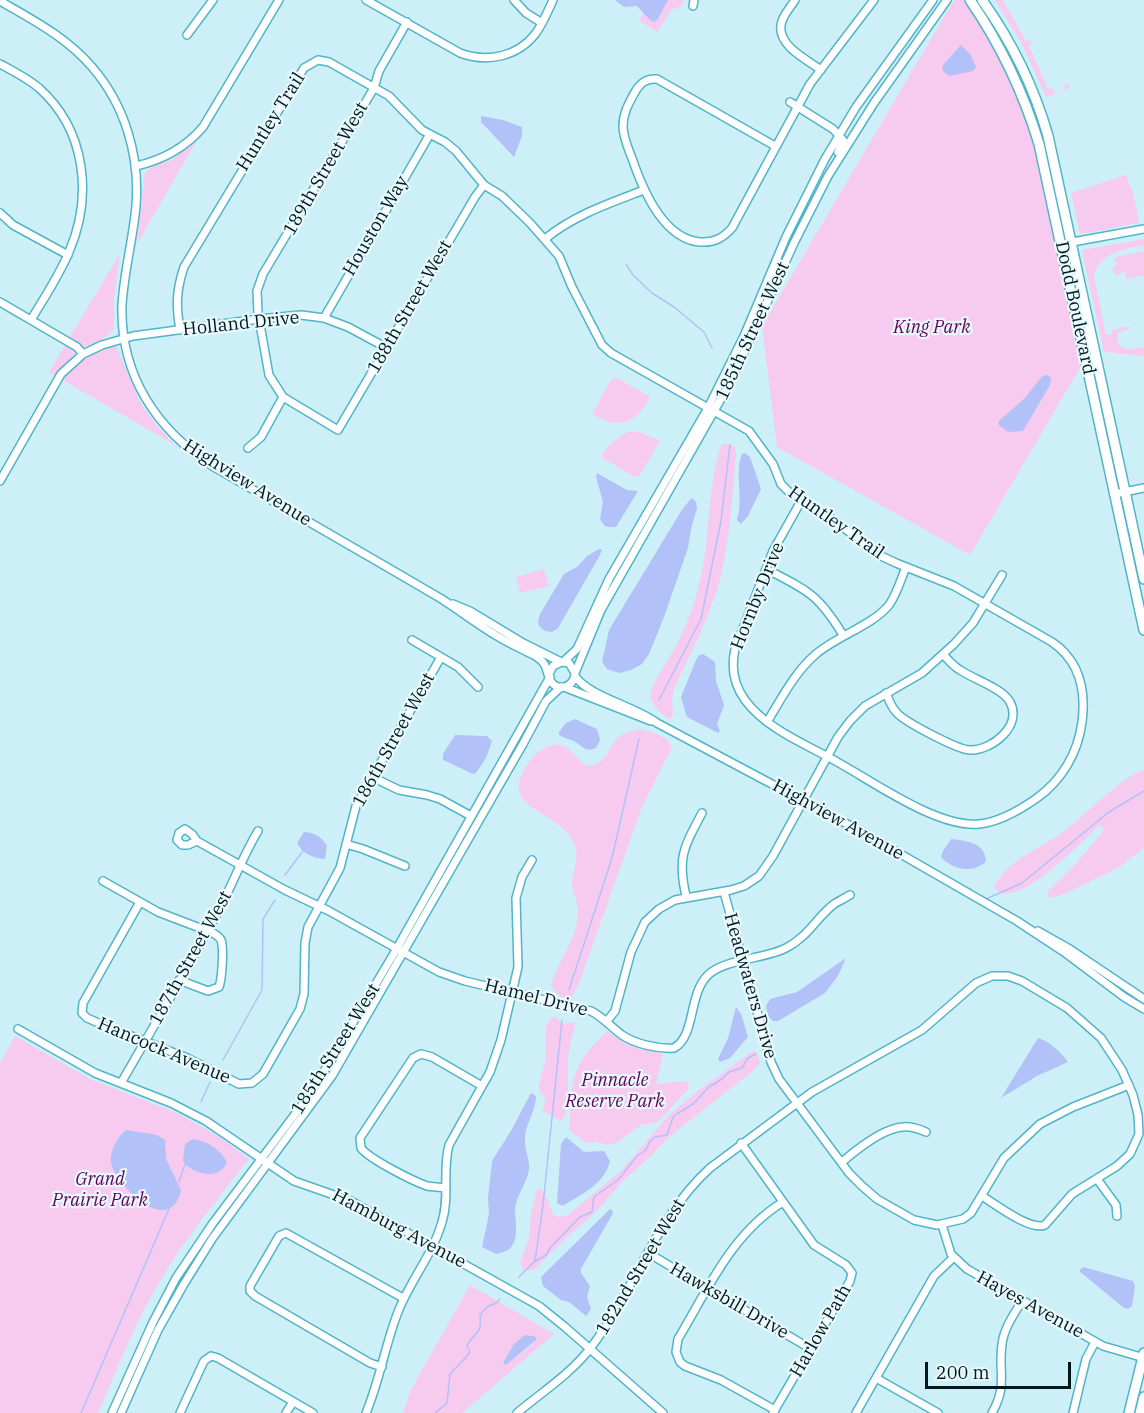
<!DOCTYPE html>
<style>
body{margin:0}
#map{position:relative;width:1144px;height:1413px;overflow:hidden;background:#cdf0f8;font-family:"IBM Plex Serif",serif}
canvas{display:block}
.scale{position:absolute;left:925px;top:1362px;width:146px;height:27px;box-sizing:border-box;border:3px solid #03171b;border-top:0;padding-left:8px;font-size:18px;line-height:21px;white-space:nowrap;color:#03171b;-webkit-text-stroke:4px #e8fafe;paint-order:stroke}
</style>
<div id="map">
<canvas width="1144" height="1413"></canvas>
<div class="scale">200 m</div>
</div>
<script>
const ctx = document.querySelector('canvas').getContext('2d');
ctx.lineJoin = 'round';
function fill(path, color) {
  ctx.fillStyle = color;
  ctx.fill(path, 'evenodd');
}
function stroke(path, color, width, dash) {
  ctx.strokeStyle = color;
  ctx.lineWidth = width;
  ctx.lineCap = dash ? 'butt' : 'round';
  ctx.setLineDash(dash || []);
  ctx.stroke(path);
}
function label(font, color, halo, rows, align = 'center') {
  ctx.font = font + ' "IBM Plex Serif",serif';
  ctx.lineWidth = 4.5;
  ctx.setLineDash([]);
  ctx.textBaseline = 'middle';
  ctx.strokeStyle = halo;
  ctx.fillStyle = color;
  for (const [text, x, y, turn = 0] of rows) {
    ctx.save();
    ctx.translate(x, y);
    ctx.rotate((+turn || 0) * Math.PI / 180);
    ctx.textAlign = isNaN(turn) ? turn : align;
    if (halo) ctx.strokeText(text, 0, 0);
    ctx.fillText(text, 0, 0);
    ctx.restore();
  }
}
fill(new Path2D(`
 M668,0H684L682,6L671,10L657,32L641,22L640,20L644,12L654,22L658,19Z
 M954,0H971L992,37L1047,162L1101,400H1099L1088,354L970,555L777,447L762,326Z
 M995,0H1003L1026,41L1030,40L1032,43L1029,46L1048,89L1052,88L1055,93L1065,88L1064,84L1067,83L1070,86L1069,88L1046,97L1021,42Z
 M197,140L137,244L145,173L152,167L172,160Z
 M1126,175L1133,193L1139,220L1138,223L1080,234L1071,193Z
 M1144,239V245C1126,249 1096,253 1094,277L1106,335L1112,334V330L1129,326V329L1119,332C1112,352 1131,350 1144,347V356L1104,352L1082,250Z
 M1144,251V275L1127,279L1124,271L1117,276L1112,269L1117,264L1114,260L1116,257Z
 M120,254L114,300V329C110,335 91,347 83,346C79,345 73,340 69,338Z
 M66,344L74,349L75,353L56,376L49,372Z
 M116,346L141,404L158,427L175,445L61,379C76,364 94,348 116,346Z
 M617,378L650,397C636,424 618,430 592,414L611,380Z
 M627,432H640L660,441L640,475L634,477L601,457L608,446Z
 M723,444H730L735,448L736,452L730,523L722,572L716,593L701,632L674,688L672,700L673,715L670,719C659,713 651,705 650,693C658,673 672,655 681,636C693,611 703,575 706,547C708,530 713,453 723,444Z
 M544,569L549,586L520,593L516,577Z
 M639,729C651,732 667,735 672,747L642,807L578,986L572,996C561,1000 556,995 551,985C558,961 577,939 578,913C579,904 573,895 572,886C572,874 578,862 576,850C569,809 494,814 527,765C537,750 556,735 572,752C578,758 580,763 589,766C612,760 605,748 620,736C626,732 632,731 639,729Z
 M1144,769V848L1118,868L1064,894L1055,897H1047L1048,891L1072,868L1101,834L1104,828L1099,825C1085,839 1012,916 994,887C1007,861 1036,850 1059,835C1088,814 1111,785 1144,769Z
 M552,1017H556L562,1024L576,1022C573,1035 569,1047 568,1060C567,1079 572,1103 562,1121C554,1120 552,1114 544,1112L542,1110L546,1098L540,1091L539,1085L546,1057V1025Z
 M607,1031L626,1044L663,1054L656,1084L687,1081L689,1088L658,1122L641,1125L615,1144L608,1145L596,1142L586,1143L569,1130C571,1107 569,1080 582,1060C588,1049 599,1040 607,1031Z
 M15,1036L90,1079L177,1113L221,1138L249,1159C218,1198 186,1237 160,1281C135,1322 117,1369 98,1413H0V1063Z
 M753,1051H756L760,1063L753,1071L670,1136L652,1155L621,1183L598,1210L564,1240L534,1270L524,1271L520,1263L529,1238L531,1213L537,1189L540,1188L548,1200L553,1215L559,1217L568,1215L622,1170L670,1114L696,1092Z
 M470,1285L554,1334L462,1413H403L411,1390ZM525,1335L534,1336V1343L509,1362L510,1349Z`), '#f7caef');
fill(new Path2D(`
 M615,0H668L658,19L655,22L650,20L637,6L624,7Z
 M961,45L970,54L976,67L973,71L949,76L942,70L943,65Z
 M481,116L503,120L522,127V136L514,157L481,122Z
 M1048,375L1051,379L1050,385L1023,431L1008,432L999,425L998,422L1025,398L1039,380L1043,376Z
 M745,453L750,457L761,489L748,516L741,524L737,520C744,498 734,474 742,454Z
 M597,473L627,490L638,491L616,527C608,527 605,529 600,519L603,502L596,477Z
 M692,498L696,502L697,508L691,529L688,548L664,617L649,654L642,664L631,670L619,673L607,669L602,662L609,630L683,508Z
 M599,549H602L600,555L558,628L552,632L545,631L539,626L538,621L540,614L564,574L577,567L587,556Z
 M703,654L715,662L716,681L724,705L717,724L720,731L718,733L687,717L681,697L696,660L699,655Z
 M575,719L597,729L600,740L596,748C586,753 582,746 574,741C569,739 564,738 559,735V732L566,723Z
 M455,735L487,736L492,741L486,758L476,773L473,774L443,760V754Z
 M304,832C314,832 321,837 327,845L325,859C314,859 302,853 297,843Z
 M951,839C966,841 985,842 986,861C974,874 952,870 941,857L943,851Z
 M846,958L838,976L825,993L778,1021H773L768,1016L766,1006L770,999L797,992Z
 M736,1007L741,1014L748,1037L730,1058L720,1062L718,1059L728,1038Z
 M1038,1038C1049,1041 1061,1052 1068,1062L1037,1076L1001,1098Z
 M531,1093L536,1096C536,1112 524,1125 525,1141C525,1151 530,1160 529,1169C527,1184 516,1195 515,1209C515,1221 519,1235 512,1246C509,1251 501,1253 496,1254L482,1247L489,1214L488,1198L492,1161L512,1129Z
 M126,1130L157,1135L165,1140L166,1159L181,1190C171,1239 116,1186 111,1163C109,1152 118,1136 126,1130Z
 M566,1137L584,1152L604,1151L610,1161C605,1184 581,1194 563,1206L557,1203L561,1144Z
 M193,1139C207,1141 220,1149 227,1162C220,1180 198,1175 186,1165L183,1160L185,1144Z
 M610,1209L613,1211L612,1215L581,1269V1273L590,1286L587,1297L591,1309L586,1316L569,1302L561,1300L543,1286L541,1277Z
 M1083,1267L1133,1281L1135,1286L1132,1306L1128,1309L1124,1308L1079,1271Z
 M525,1335L534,1336L537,1339L506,1365L503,1363L514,1344Z`), '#b2c1f8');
stroke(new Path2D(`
 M626,264L633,275L652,293L674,307L704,332L712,348
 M659,700L701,619L721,521L730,445
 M285,875L303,851
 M986,899L1022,883L1109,812L1144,791
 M569,990L612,858L639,739
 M223,1060L262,990L263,919L275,900
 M201,1102L210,1082
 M179,1182L186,1161
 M535,1261L543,1205L562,1020
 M519,1277L534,1262L546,1255L551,1247L580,1217L592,1212L594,1197L618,1180L637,1156L646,1150L650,1141L655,1137L667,1135L673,1117L677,1114L693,1104L709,1087L722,1079L729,1072L742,1068L748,1058L756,1054
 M81,1413L169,1209
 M435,1413L447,1403L450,1374L468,1355L470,1352L467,1346C475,1329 482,1338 480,1315L487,1307L496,1303L500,1299`), '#b2c1f8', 1.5);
const minor = new Path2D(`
 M366,0L460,53C487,63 518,57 536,33C543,23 548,11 553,0
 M514,0L526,13L542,23
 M795,0C790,8 782,16 781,25C778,46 806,59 821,70
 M0,1C33,20 66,37 92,67C125,105 140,156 136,206C133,239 124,272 122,305C120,376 157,430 214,467C290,511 365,554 440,598C459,610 477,624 497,636C510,644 524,650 537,657C550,665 545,676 553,684C563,693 575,683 575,673L569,663L561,662L553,666L549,674
 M693,6L694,0
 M407,22L379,71L374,88L263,274L257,291L258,313L269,375L283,397L338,430L475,197L484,185
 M187,35L213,0
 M0,64C13,71 27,78 39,88C86,130 93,196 69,252C59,276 44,298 31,320
 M790,102L833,129L843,140L838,152
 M775,146L657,79C646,78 640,83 635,92C629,103 623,113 623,126C623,138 629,150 633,161C643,190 664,239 700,242C714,243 723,238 732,228L810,84L874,0
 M136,166C163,160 185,148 203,127L279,0
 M0,213L13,225L68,255
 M545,239C574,215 610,203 644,190
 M1067,243L1144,229
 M0,302L77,347L83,354
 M324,318L430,134
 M180,330C176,306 176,291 184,267L304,68L318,60L329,62L389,96L422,130L445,142L456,151L484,185L502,196L530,223L559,256L572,287L602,345L611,353L749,431L773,464L781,484L791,494L835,521L879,555L896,563L954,586L1052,642C1080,661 1086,691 1082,722C1078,753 1062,780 1037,798C1020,810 1000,822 979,824C938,828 875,783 839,763C808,745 767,730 745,700C734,685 731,667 735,649L773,551L801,501
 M248,448L261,437L283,397
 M0,481L61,374L83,354L102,345L133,336L259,319L301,315L324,318L348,327L387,348
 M1114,494L1144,488
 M766,569C807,590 818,594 843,635
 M453,604L470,611L523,643L561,662
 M412,640L458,667L478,687
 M563,662L577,649L609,579L708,408L744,336L786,237L825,159L856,107L933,0
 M575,673L601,610L730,383L795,241L828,176L874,103L947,0
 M575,676C589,697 635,706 657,723L864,833L1017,921L1064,952L1124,997L1144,1009
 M564,687L651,721
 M886,693C889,700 891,707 897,713C905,722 958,750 970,750C991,751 1023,726 1010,702C1002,688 973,679 960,670C953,666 948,660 943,654
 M767,722C782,698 794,673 816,654C837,636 873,625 889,605C897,594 901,579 906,567
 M372,777L399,790L427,795L440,799L471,816
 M197,841L188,845H182L177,840L179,833L185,829L192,834L197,841L285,890L329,911L439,972L465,981L591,1011C603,1017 611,1027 622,1035C635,1044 658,1049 674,1048C696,1036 688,994 708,975C724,959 765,959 786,948C808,937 816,918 834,904C839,901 845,898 850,895
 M346,844L363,849L405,866
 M103,881L158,912L213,933C216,935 219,936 221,940C224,948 222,979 219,987L208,991L179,980
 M724,892L771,1062L779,1079L849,1173L862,1186L877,1199L914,1220L937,1225L963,1219L971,1213L1004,1158L1040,1124L1073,1107L1129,1085
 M686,896C677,857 684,847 702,813
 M140,902L83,1003L82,1013L87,1018L101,1024L187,1058L239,1084L252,1083L263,1074L300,1009L304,994L305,943L308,927L340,868L356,806L441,657
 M1038,931L1068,948L1144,999
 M607,1021L615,1011L631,952L645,922L659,909L675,900L731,890L744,886L759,876L773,856L838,737L850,721L865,706L922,673L954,644L973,623L1002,575
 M18,1029L95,1073L171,1103L206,1121L294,1181L351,1201L539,1306L565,1327L663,1413
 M121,1083C154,1026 188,968 219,910C233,883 243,856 258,831
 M741,1143L814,1245L846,1265L852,1273L850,1281L773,1413
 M842,1162C856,1150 884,1128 903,1127C911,1126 919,1129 926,1132
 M1097,1179L1116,1205L1117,1216
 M445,1188C439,1187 433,1187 427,1186C413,1181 369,1159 361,1148L360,1138L413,1058L421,1054L432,1057L482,1086
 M942,1225L951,1254L967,1269L1103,1346L1144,1358
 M648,1253L811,1349
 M382,1367L370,1363L255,1296L250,1291V1286L279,1236L286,1233L403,1298
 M876,1378L938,1413
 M775,1410L721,1380L685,1366L680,1362L676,1352L678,1339C708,1289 732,1233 783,1202
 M112,1413L153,1322L176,1278L213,1223L311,1093L396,950L550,677
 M121,1413L158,1330L184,1284L212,1239L332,1076L523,744L546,701L561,687
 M180,1413L204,1361L211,1356L218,1358L313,1413
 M286,1413L293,1402
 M366,1413C380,1380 385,1345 398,1312C410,1281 433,1254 442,1222C450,1197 442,1170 449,1145L490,1072L501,1040L518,967L516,898L522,877L532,860
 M517,1413C542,1392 572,1373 592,1346C635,1289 656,1217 710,1168L812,1092L922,1030L976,983L992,976H1008L1022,981L1067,1008L1101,1038L1122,1070L1133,1095L1138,1115L1139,1134L1130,1154L1117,1166L1072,1194L1045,1225C1030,1231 995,1204 982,1196
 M856,1413L934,1276L954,1257
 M992,1413C1008,1385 998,1372 1002,1344C1004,1328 1014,1314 1022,1301
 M1073,1413L1086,1359L1095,1342`);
const major = new Path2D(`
 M970,0C1001,45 1023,91 1039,144L1144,630
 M982,0C1012,42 1034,87 1048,136L1144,579
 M1129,1413L1144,1353
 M1140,1413L1144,1397`);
stroke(minor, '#51b4c8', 10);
stroke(major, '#51b4c8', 12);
stroke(minor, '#fff', 7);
stroke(major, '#fff', 9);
label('18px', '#03171b', '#e8fafe', [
 ["Huntley Trail",271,122,-58],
 ["189th Street West",326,169,-60],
 ["Houston Way",376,226,-60],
 ["188th Street West",410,307,-60],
 ["Dodd Boulevard",1075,308,78],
 ["Holland Drive",241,324,-6],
 ["185th Street West",753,331,-65],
 ["Highview Avenue",247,483,32],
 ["Huntley Trail",836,523,35],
 ["Hornby Drive",758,596,-68],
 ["186th Street West",394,740,-61],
 ["Highview Avenue",838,820,29],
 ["187th Street West",191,958,-61],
 ["Headwaters Drive",750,986,74],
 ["Hamel Drive",536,998,14],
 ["185th Street West",336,1049,-58],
 ["Hancock Avenue",164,1051,23],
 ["Hamburg Avenue",399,1229,28],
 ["182nd Street West",641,1267,-59],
 ["Hawksbill Drive",729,1301,30],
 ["Hayes Avenue",1030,1305,29],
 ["Harlow Path",821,1331,-60]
]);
label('italic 18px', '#67005f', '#e8fafe', [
 ["King Park",932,328],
 ["Pinnacle",615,1081],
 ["Reserve Park",615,1102],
 ["Grand",100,1180],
 ["Prairie Park",100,1201]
]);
</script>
